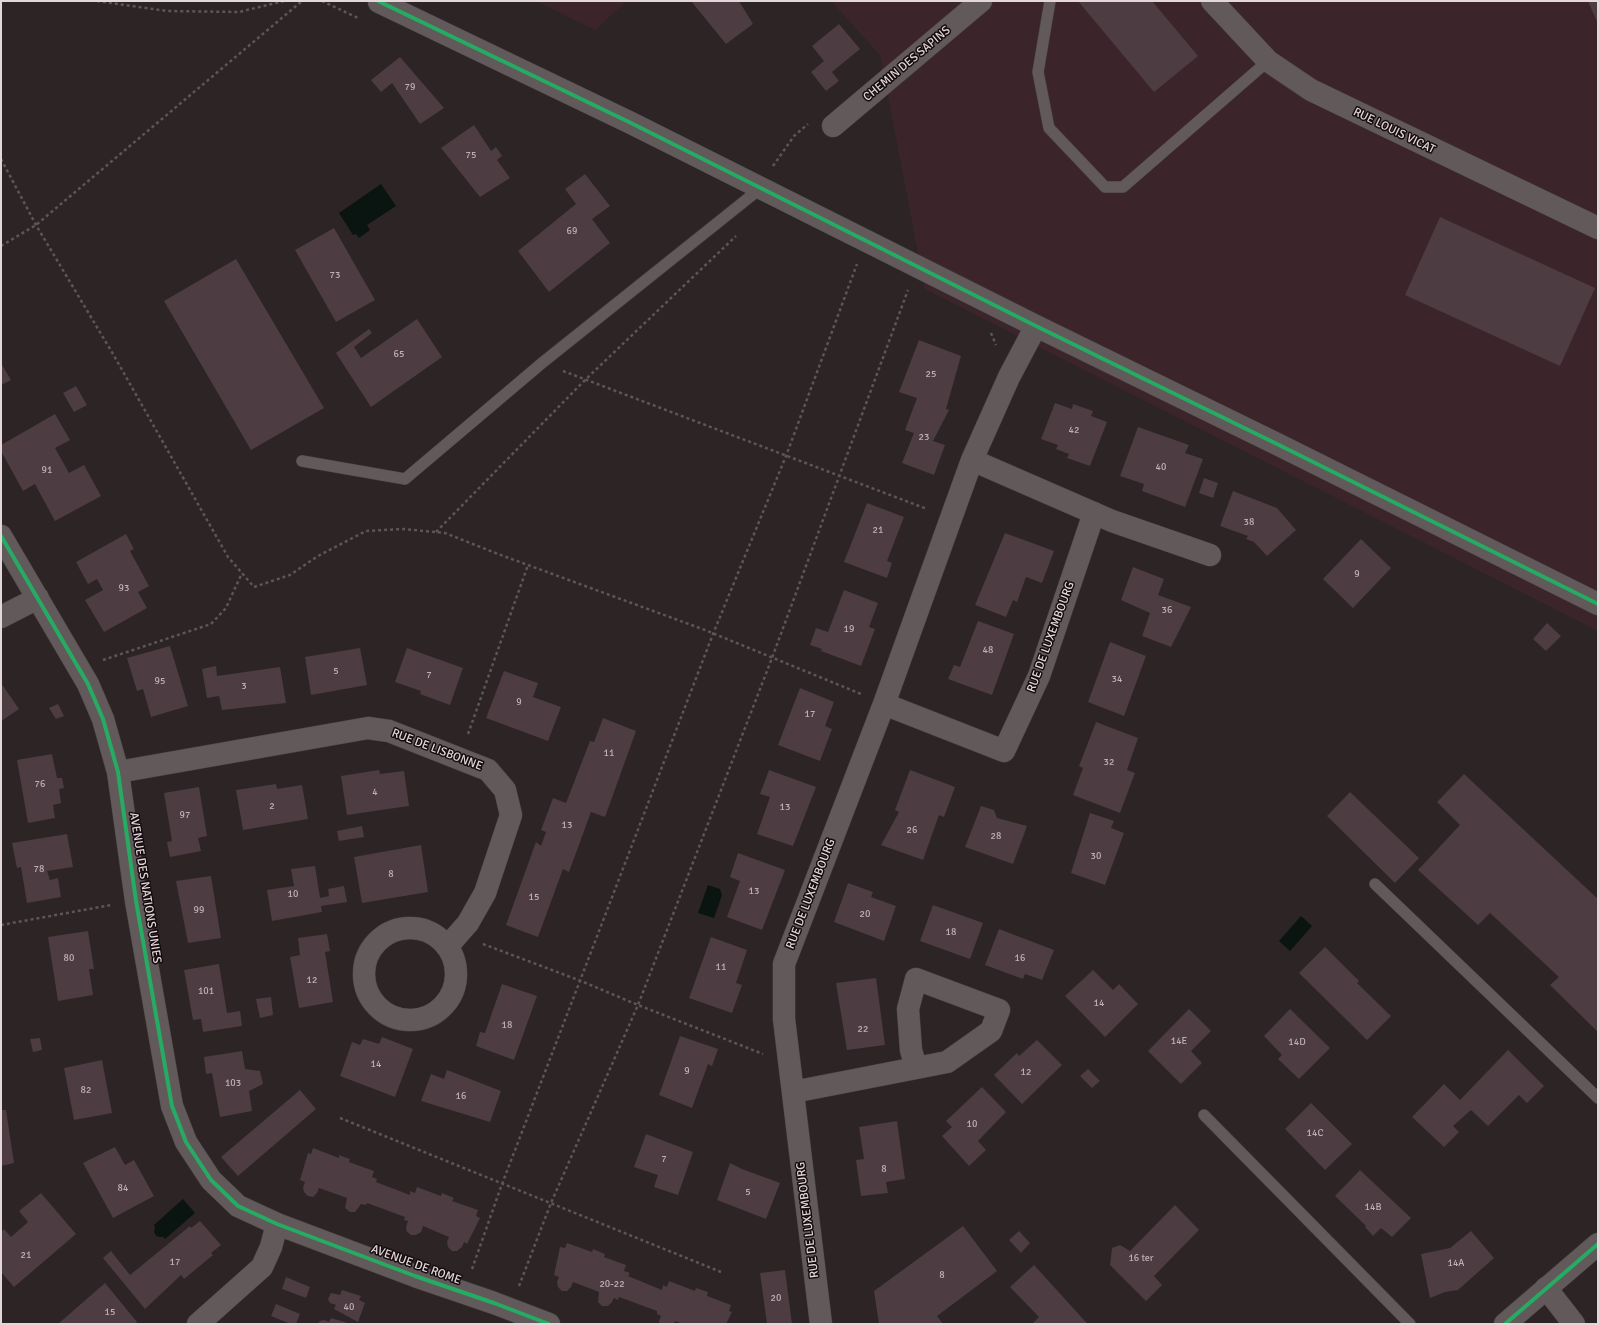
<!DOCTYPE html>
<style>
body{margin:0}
#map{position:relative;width:1599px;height:1325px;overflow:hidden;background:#2d2426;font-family:Signika,sans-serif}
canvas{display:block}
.frame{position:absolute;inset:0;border:2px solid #e4d7da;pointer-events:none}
</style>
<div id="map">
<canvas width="1599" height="1325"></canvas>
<div class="frame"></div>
</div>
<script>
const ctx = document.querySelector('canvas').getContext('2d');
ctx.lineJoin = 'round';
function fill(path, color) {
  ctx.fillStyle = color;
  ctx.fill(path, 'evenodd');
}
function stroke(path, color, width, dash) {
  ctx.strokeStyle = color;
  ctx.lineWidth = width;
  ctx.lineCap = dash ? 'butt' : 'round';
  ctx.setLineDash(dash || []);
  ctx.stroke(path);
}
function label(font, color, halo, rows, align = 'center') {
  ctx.font = font + ' Signika,sans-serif';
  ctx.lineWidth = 3;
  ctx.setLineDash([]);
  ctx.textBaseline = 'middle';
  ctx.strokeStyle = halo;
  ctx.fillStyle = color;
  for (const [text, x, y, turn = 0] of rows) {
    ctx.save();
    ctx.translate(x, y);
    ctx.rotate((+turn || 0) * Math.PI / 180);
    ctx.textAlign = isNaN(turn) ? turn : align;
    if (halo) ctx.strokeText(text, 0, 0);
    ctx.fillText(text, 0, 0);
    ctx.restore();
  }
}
fill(new Path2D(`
 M536,1H627L595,30Z
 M831,1H1598V631L925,289L880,55Z`), '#3b252b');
fill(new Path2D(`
 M381,184L396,206L367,225L370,230L359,238L356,234L353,235L339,213Z
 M708,885L720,889L722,895L714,918L698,913Z
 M1301,916L1312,926L1290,951L1279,941Z
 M183,1199L195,1213L165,1239L163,1237H160L156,1236L154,1232L155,1227L154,1225Z`), '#0a1410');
fill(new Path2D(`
 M691,1H739L753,24L726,44Z
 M1078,1H1152L1198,56L1154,92Z
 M1588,1H1598V24Z
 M839,24L860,49L832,72L839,81L826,91L811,72L824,61L812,46Z
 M400,57L444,108L420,124L392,83L381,92L371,80Z
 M474,125L491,151L496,147L502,156L497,160L510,178L480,197L441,148Z
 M585,174L610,206L592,219L610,243L549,292L518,251L576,204L565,189Z
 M1440,217L1595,288L1560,366L1405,295Z
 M334,228L375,300L336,322L295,250Z
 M236,259L324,408L251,450L164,301Z
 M417,319L442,357L371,407L336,353L369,329L372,333L354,347L361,358Z
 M919,340L961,356L946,409L949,410L933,441L945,445L934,475L902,463L914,433L905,430L917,398L899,392Z
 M1,363L11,380L1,385Z
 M76,386L87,405L74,412L63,393Z
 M1055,403L1072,409L1073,404L1093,411L1091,416L1107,422L1090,466L1067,458L1069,454L1056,449L1058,445L1041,439Z
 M55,414L70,440L55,448L69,473L84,465L101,496L55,521L35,484L23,491L1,451V445Z
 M1138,427L1189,445L1185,453L1203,459L1185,507L1142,491L1144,484L1120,476Z
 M1204,478L1218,483L1213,498L1199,493Z
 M1233,491L1277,508L1296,530L1267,556L1254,542L1246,539L1248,536L1220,526Z
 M867,503L904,517L887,561L892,563L887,578L844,562Z
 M1005,533L1054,551L1042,583L1026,577L1017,602L1013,600L1006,617L975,605Z
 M126,534L134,549L130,551L149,586L138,592L147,608L104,632L85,600L103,590L97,579L88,584L76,562Z
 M1361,539L1391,568L1353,608L1323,579Z
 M1133,567L1164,579L1158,595L1191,607L1171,647L1142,636L1150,613L1121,600Z
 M844,590L878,603L869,627L875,629L861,666L821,651L822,649L810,645L816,628L828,632Z
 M978,621L1014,634L992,695L948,679L954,665L960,667Z
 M1547,623L1561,636L1546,651L1533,639Z
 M1110,642L1146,656L1124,716L1088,702Z
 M170,646L188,706L151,717L143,689L137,691L127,658Z
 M360,648L367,685L311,695L305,657Z
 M407,648L463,668L450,705L420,694L421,691L395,682Z
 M216,666L217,676L280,667L286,703L222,710L219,696L207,698L202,669Z
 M504,671L538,683L533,697L561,707L548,741L486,718Z
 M1,683L19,709L1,721Z
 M800,688L834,702L825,726L832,729L820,761L778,745Z
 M58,704L64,716L56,719L49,708Z
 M603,718L636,731L605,817L591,812L569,872L563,869L538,937L506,925L536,842L541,846L546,832L541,830L553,798L566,803L590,741L594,742Z
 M1096,722L1138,738L1127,770L1135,773L1120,813L1073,795L1083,768L1079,766Z
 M52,754L57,778H62L64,788L59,789L61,803L53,805L55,818L28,823L17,760Z
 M379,770L380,774L404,771L409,806L347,815L341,776Z
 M769,770L816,787L793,846L757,834L770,797L760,794Z
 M910,770L955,787L944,817L939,815L923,860L881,845L899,812L895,810Z
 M1464,774L1598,899V1032L1550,985L1559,977L1490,913L1478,925L1418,870L1460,825L1437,802Z
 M276,784L277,789L302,785L308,819L243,830L236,790Z
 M199,787L207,836L198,838L201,851L170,857L167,842L172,841L164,793Z
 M1350,792L1419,858L1395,883L1327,816Z
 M981,806L994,810L997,818L1027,826L1013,864L965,847Z
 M1090,813L1114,821L1111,828L1124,833L1105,885L1071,873Z
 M362,826L364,837L339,841L337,831Z
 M67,834L73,867L47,871L50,880L58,878L61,897L27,903L21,867L17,868L12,843Z
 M421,845L428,892L362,903L354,857Z
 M738,853L785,870L762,930L727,917L740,881L730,877Z
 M315,866L320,898L329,896L328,889L344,886L347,902L321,906L322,912L272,921L267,890L294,886L291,869Z
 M211,876L221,938L188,943L176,881Z
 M848,883L873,892L871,897L896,906L884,941L834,922Z
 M933,905L983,923L970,959L920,941Z
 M999,929L1054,950L1042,980L1025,974L1023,979L985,965Z
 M88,931L94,969H89L93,995L58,1001L48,937Z
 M327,934L330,951L325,952L333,1002L299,1008L290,957L300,955L298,938Z
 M711,937L747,950L736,983L742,985L732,1013L689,998Z
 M1325,947L1359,981L1357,983L1391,1016L1367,1040L1299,973Z
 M219,964L227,1013L240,1011L242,1026L203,1032L201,1019L193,1020L184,970Z
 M1093,970L1113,990L1119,984L1138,1004L1105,1037L1065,996Z
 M876,978L885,1045L847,1050L836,983Z
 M502,984L537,996L514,1060L476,1046L480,1032L485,1033Z
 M271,997L273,1015L260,1018L256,999Z
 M1189,1009L1211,1031L1191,1051L1202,1063L1181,1084L1148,1051Z
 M1290,1009L1330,1048L1299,1079L1278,1059L1282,1055L1264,1036Z
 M680,1036L718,1049L712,1066L708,1064L692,1108L659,1095Z
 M382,1037L413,1049L395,1097L340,1076L352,1042L360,1045L363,1039L379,1044Z
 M40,1038L42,1050L33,1052L30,1039Z
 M1037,1040L1062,1065L1022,1104L994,1075L1017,1053L1019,1056Z
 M1508,1050L1544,1086L1527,1103L1519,1095L1488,1126L1471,1110L1453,1126L1459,1132L1444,1147L1412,1117L1444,1084L1460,1100Z
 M242,1051L245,1069L260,1071L263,1084L249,1091L252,1111L220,1117L212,1073L206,1074L204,1057Z
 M102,1060L112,1113L74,1120L64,1068Z
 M1088,1069L1100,1081L1092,1088L1080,1076Z
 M447,1070L501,1091L490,1122L421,1101L431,1074L444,1079Z
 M982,1087L1006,1112L978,1141L986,1150L969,1166L942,1136L952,1127L946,1121Z
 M300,1090L316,1109L238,1176L221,1157Z
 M1311,1103L1352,1144L1325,1170L1285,1129Z
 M1,1110H6L14,1163L1,1166Z
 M897,1121L905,1179L886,1182L888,1193L861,1196L856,1160L864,1159L859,1127Z
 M646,1134L693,1152L678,1195L654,1187L658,1175L634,1167Z
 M115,1147L125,1165L134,1160L154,1196L113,1218L83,1163Z
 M313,1148L339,1158V1155L350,1159L349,1162L374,1171L372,1177L377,1179L376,1182L410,1195V1191L415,1193L417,1187L441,1196L442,1193L454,1198L452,1201L478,1210L476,1216L480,1218L467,1244L464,1242L462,1247L457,1251H452L448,1247L447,1242L449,1237L423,1226L421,1232L416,1235H411L407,1232L406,1227L408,1221L404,1220L405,1217L367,1203L366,1205L361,1204L355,1212H350L345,1208L347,1198L319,1188L317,1193L313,1197L308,1196L304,1192L303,1187L305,1182L300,1180L308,1153L311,1154Z
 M730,1163L742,1169L780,1183L766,1219L717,1200Z
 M1360,1170L1411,1218L1392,1237L1381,1228L1373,1236L1365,1227L1366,1226L1335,1196Z
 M41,1193L76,1234L14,1287L1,1272V1232L4,1229L11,1237L28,1222L19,1211Z
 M1175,1205L1199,1230L1154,1276L1162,1285L1146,1301L1110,1265L1112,1248L1120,1245L1130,1251Z
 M200,1221L221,1245L211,1253L213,1255L184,1279L181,1275L145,1309L103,1258L111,1251L130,1275L190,1226L191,1228Z
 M963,1226L997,1271L937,1316L943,1324H879L874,1291Z
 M1019,1231L1030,1243L1021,1253L1009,1240Z
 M1471,1231L1494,1258L1458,1290L1445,1292L1430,1298L1421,1254L1450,1248Z
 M567,1243L592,1252L593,1249L605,1254L604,1257L626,1265L624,1271L630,1273L628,1276L662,1290L663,1285L667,1287L669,1281L695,1291L696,1288L708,1292L707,1296L731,1305L729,1311L732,1312L726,1324H683L675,1321L674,1324H659V1321L661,1316L657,1314V1311L619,1297L618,1300L614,1298L612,1302L608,1306H602L598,1302L599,1292L573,1282L571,1287L567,1291H562L558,1287L557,1282L559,1277L554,1275L560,1247L565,1248Z
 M1034,1265L1084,1320L1088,1324H1032L1039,1317L1010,1287Z
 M785,1270L792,1324H767L760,1273Z
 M286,1277L310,1287L306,1298L282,1289Z
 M105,1283L137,1322L135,1324H58Z
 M342,1290L361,1296L359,1300L365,1303L358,1322L334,1309L336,1305L330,1303L328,1299L331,1293L340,1295Z
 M276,1304L300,1314L296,1324H291L271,1316Z
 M331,1318L351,1324H317L320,1321L324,1320L329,1322Z`), '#4d3c42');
const lane = new Path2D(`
 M1050,1L1038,72L1049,128L1105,187H1123L1268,61
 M302,461L405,479L542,363L761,188
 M1375,884L1598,1098
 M1204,1115L1410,1324`);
const street = new Path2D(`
 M1212,1L1268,61L1311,90L1598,228
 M379,2L631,123L1036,326L1279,445L1598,604
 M833,126L981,1
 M972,460L1112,521L1210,555
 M1,536L88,684L103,719L118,772L136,901L172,1106L186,1142L211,1180L238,1206L277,1224L415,1276L494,1303L549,1324
 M1,617L38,598
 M884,704L1004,751L1039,676L1094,513
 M118,772L368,728L389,731L488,770L505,790L511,815L485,893L468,923L447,947
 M364 974a46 46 0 1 1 92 0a46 46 0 1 1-92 0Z
 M793,1092L947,1062L991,1031L999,1010L916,979L908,1009L911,1050L916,1068
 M1546,1288L1574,1324
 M198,1324L262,1267L271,1247L277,1224
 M821,1324L784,1019V964L884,704L972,460L1009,377L1036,326`);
const secondary = new Path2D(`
 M1505,1324L1598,1244`);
stroke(lane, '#4a4244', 12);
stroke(street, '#4a4244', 23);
stroke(secondary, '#4a4244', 23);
stroke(new Path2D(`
 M97,1L167,11L239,12L284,1
 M322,1L358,18
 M1,159L36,225L113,354L228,557L254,587L290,575L318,556L366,531L403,529L445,533L498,554L705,630L861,694
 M773,166L794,136L808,124
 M1,246L36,225L302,1
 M991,333L996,345
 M563,371L927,509
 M436,532L585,380L736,236
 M103,660L211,624L226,608L242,573
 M468,734L528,565
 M1,925L111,905
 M483,944L581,981L638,1005L763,1054
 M340,1118L721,1272
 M472,1269L502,1184L713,634L786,456L857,264
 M519,1286L551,1203L638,1005L772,658L908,290`), '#5d5658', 2.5, [3, 3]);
stroke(lane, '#62595b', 11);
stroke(street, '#62595b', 22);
stroke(secondary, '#62595b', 22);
stroke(new Path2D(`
 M378,1L631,123L1036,326L1279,445L1598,604
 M1,536L88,684L103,719L118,772L136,901L172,1106L186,1142L211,1180L238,1206L277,1224L415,1276L494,1303L549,1324
 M1505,1324L1598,1244`), '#26ab63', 4);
label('10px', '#beb0b4', null, [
 ["79",410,87],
 ["75",471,155],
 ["69",572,231],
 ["73",335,275],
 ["65",399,354],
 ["25",931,374],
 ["42",1074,430],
 ["23",924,437],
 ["40",1161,467],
 ["91",47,470],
 ["38",1249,522],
 ["21",878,530],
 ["9",1357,574],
 ["93",124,588],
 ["36",1167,610],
 ["19",849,629],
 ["48",988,650],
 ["5",336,671],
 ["7",429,675],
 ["34",1117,679],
 ["95",160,681],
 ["3",244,686],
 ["9",519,702],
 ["17",810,714],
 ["11",609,753],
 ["32",1109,762],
 ["76",40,784],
 ["4",375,792],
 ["2",272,806],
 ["13",785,807],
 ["97",185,815],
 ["13",567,825],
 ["26",912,830],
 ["28",996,836],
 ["30",1096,856],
 ["78",39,869],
 ["8",391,874],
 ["13",754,891],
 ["10",293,894],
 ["15",534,897],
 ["99",199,910],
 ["20",865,914],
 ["18",951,932],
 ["80",69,958],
 ["16",1020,958],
 ["11",721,967],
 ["12",312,980],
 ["101",206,991],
 ["14",1099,1003],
 ["18",507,1025],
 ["22",863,1029],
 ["14E",1179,1041],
 ["14D",1297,1042],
 ["14",376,1064],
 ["9",687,1071],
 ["12",1026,1072],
 ["103",233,1083],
 ["82",86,1090],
 ["16",461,1096],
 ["10",972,1124],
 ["14C",1315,1133],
 ["7",664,1159],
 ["8",884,1169],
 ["84",123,1188],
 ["5",748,1192],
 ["14B",1373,1207],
 ["21",26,1255],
 ["16 ter",1141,1258],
 ["17",175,1262],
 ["14A",1456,1263],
 ["8",942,1275],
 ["20-22",612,1284],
 ["20",776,1298],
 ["40",349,1307],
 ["15",110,1312]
]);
label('12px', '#e4d7da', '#140c0e', [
 ["CHEMIN DES SAPINS",907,64,-40],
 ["RUE LOUIS VICAT",1394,131,26],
 ["RUE DE LUXEMBOURG",1051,637,-70],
 ["RUE DE LISBONNE",437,750,21],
 ["AVENUE DES NATIONS UNIES",145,888,81],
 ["RUE DE LUXEMBOURG",811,894,-69],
 ["RUE DE LUXEMBOURG",808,1220,-97],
 ["AVENUE DE ROME",416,1265,20]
]);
</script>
